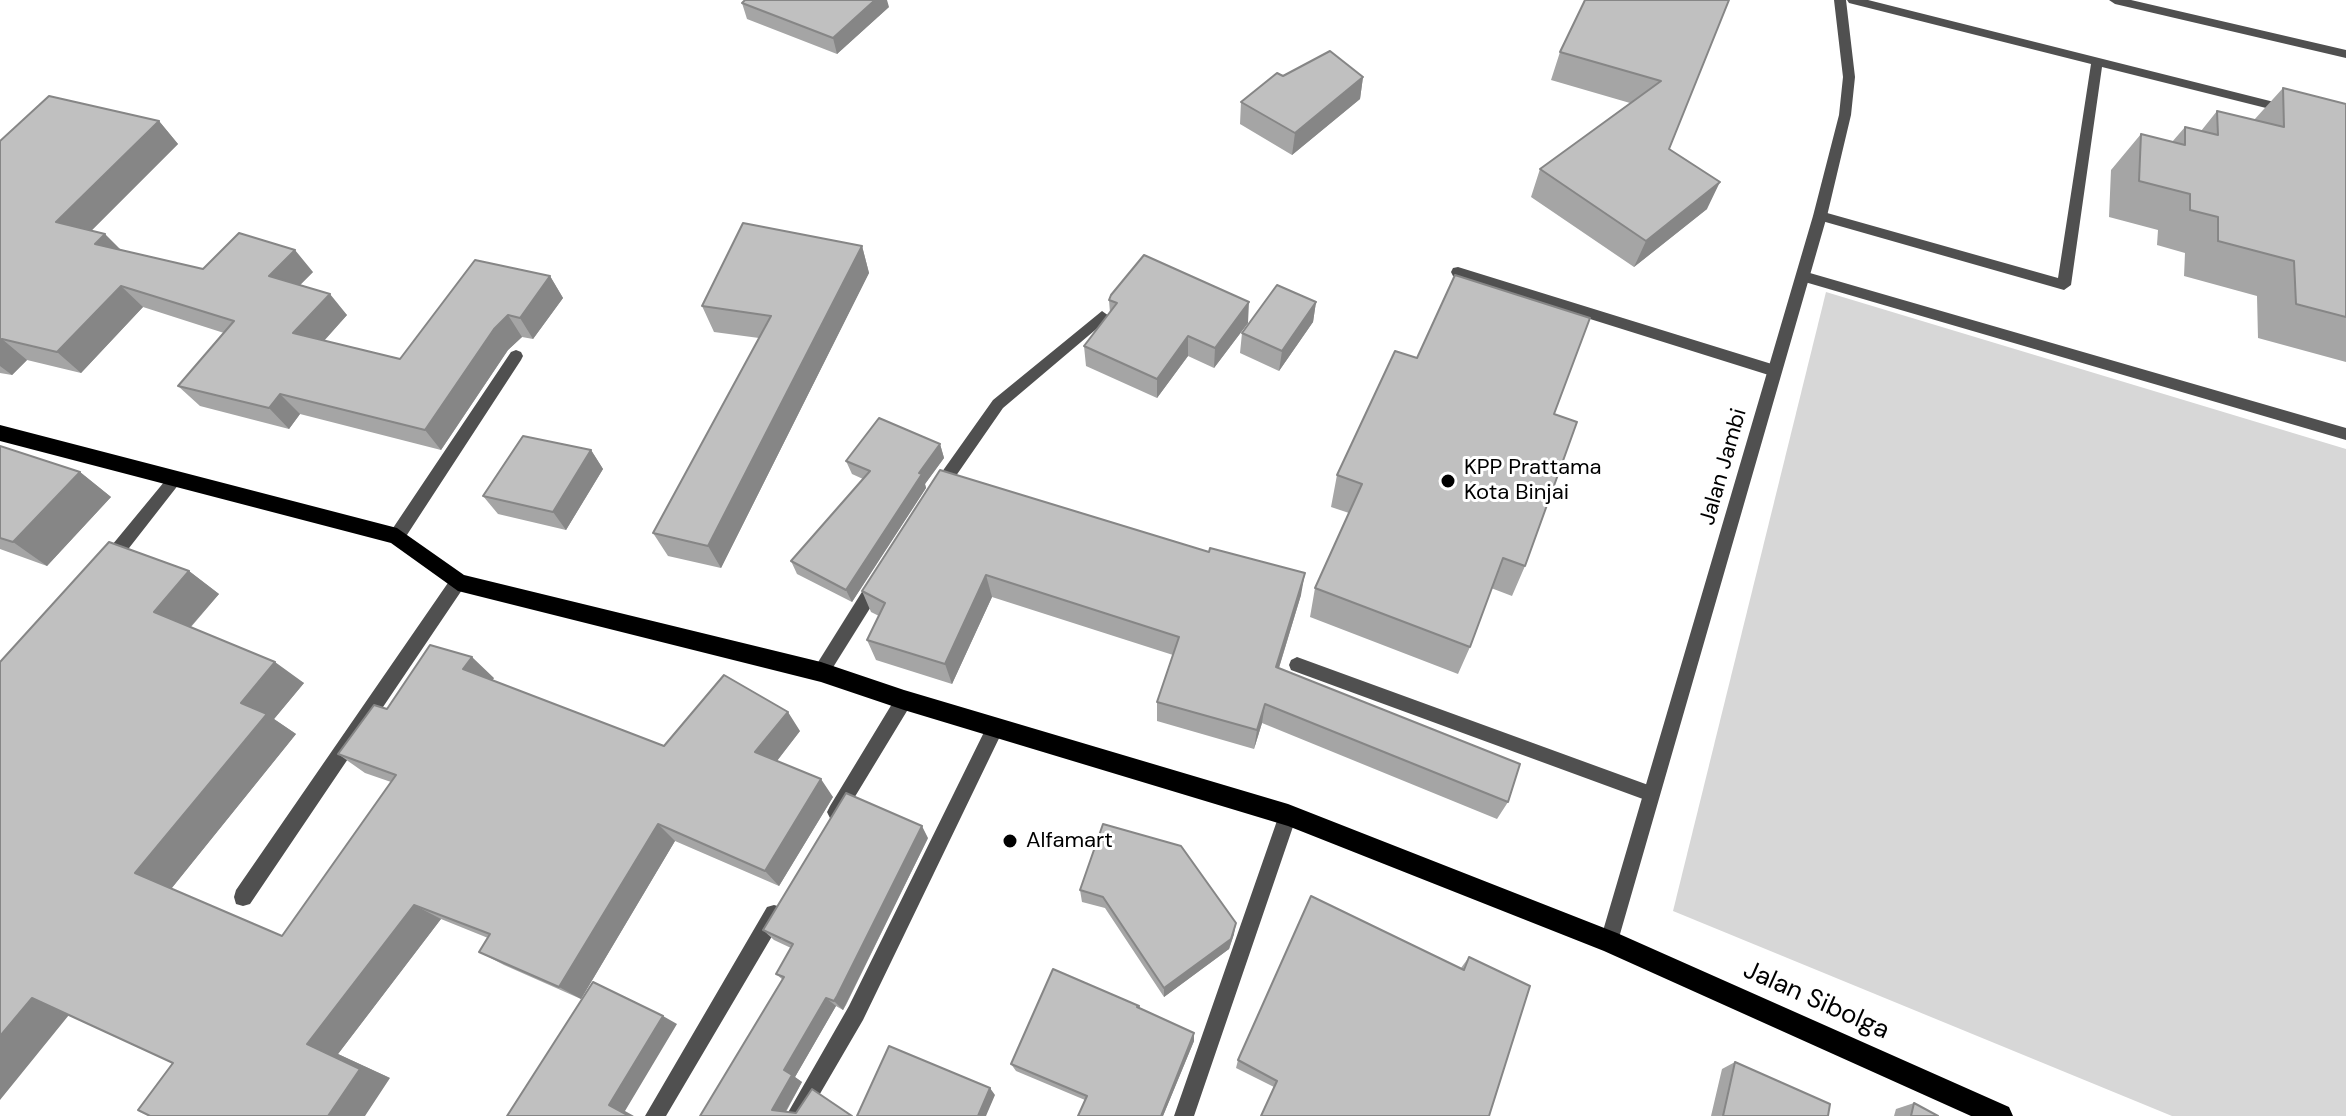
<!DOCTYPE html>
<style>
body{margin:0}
canvas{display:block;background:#fff}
</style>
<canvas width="2346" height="1116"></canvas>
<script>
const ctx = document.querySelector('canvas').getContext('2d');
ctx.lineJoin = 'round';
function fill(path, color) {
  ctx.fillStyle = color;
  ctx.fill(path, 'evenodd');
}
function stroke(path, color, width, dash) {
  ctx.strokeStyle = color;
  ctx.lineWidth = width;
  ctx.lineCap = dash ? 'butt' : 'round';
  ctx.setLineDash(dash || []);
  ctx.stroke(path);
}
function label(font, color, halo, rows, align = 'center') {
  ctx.font = font + ' "DM Sans",sans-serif';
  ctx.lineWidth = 6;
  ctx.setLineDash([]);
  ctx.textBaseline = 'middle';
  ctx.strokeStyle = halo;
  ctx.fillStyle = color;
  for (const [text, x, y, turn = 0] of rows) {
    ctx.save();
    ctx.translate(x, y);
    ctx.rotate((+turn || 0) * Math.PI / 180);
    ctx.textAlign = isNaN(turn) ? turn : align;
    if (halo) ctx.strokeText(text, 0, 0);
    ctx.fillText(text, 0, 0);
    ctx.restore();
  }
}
fill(new Path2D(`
 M1826,292L2346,449V1116H2172L1673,911Z`), '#d7d7d7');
fill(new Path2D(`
 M1847,0H1868L2290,106L2296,110L2290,114L2102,67L2071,285L2064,290L1815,219L1813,216L1820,211L2058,278L2091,64L1849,3Z
 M1458,267L1775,365L1782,371L1775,377L1453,276L1451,272L1453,268Z
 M1803,271L2346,428V440L1798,280L1796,276Z
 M1297,657L1651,786L1657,788L1660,794L1657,800L1651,802L1291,670L1289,665L1291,660Z`), '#505050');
fill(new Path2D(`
 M1834,0H1846L1855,77L1851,115L1827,216L1618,941L1616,948L1609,950L1602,948L1600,941L1813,216L1839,115L1843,77Z
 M2109,0H2131L2346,50V58L2115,4Z
 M1102,311L1109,316L1107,320L1003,408L942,496H932L929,491L932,486L993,400Z
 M516,350L521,352L523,356L521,360L403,541H391L389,536L391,531L511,352Z
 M174,474L179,476L182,480L179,484L115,566L109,568L103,566L101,561L103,556L169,476Z
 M458,575L464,577L466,582L464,587L250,904L243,906L236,904L234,897L236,890L452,577Z
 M876,577L882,579L884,584L882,589L827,677L821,680L815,677L813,672L815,667L870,579Z
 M904,692L910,694L913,700L910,706L842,818L836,821L830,818L827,812L830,806L898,694Z
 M995,720L1001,722L1004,728L863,1020L807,1116H786L849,1006L989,722Z
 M1288,806L1294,809L1297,815L1194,1116H1174L1279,815L1282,809Z
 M774,905L781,907L783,914L781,921L666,1116H645L767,907Z`), '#505050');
fill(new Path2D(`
 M0,425L397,528L464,575L821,662L904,690L1288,804L1617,933L2009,1107L2013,1116H1971L1604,951L1288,826L904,710L821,682L458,591L391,543L0,441Z`), '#000');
fill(new Path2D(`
 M1729,0L1669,149L1707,209L1634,267L1531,197L1540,169L1630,103L1551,80L1560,52Z
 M742,3L889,7L837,54L747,19Z
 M1363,77L1360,99L1292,155L1240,124L1241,102Z
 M2283,88L2346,104V362L2258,338L2257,296L2184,276L2185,253L2157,245L2158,230L2109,217L2111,170L2141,134L2172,142L2185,127L2201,131L2217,111L2254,120Z
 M159,121L178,144L92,230L122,251L203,269L313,272L300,285L347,315L324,341L400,359L550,276L563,298L533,339L522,337L508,350L441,450L300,414L289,429L200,406L178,386L224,333L143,307L81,373L27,360L12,375L0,373V141Z
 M862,246L869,273L721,568L668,556L653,533L759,338L714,332L702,306Z
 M1109,300L1248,323L1214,368L1188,356L1157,398L1086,366L1084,346L1110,313Z
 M1316,302L1313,322L1279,371L1240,353L1242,333Z
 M1554,414L1525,566L1512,596L1491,588L1470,647L1458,674L1310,617L1315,588L1349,513L1331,507L1337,475Z
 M940,444L944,458L925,484L926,488L852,602L797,574L791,561L863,479L852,474L846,461Z
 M0,446L80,472L111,497L47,566L0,549Z
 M591,450L603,469L566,530L498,514L483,496Z
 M940,470L1301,595L1279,668L1508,802L1497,819L1262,723L1254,749L1157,721V702L1173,655L992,597L952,684L876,660L867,640L879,616L871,612L862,591Z
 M189,571L219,594L191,627L304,683L274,719L296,734L171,889L282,936L391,782L365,773L338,754L387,709L494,678L492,680L664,746L800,731L777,761L833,797L779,886L675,841L581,999L504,965L479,952L488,938L441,919L338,1054L390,1078L173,1063L68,1015Z
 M928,838L846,1005L843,1010L836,1006L795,1077L802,1082L786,1112L853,1116H700L783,980L776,974L791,948L774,940L763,930Z
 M1080,890L1234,934L1229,949L1164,997L1105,908L1082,902Z
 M1469,957L1489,1116L1274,1087L1236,1068L1238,1060L1461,968Z
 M1139,1006L1140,1008L1194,1033V1041L1163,1116H1078L1085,1100L1016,1071L1011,1064Z
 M1735,1062L1828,1116H1711L1722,1069Z
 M1914,1103L1938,1116H1894L1896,1109Z`), '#a5a5a5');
fill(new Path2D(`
 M875,0H887L889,7L837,54L833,38Z
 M1363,77L1360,99L1292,155L1295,133Z
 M159,121L178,144L78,244L56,222Z
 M1720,182L1707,209L1634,267L1646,241Z
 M105,234L127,256L95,244Z
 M862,246L869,273L721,568L708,546Z
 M295,250L313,272L287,298L269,276Z
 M550,276L563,298L533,339L520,318Z
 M121,286L143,307L81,373L57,352Z
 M330,294L347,315L312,354L293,333Z
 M1249,302L1248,323L1214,368L1215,348Z
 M1316,302L1313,322L1279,371L1282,351Z
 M508,315L522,337L508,350L441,450L425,430L494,329Z
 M1188,336V356L1157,398V379Z
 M2,339L27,360L12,375L0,366V340Z
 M280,394L300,414L289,429L269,408Z
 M940,444L944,458L925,484L926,488L852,602L846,590L919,473Z
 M591,450L603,469L566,530L553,512Z
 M80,472L111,497L47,566L13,542Z
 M189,571L219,594L185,633L154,612Z
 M1305,573L1301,595L1273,687L1276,667Z
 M986,575L992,597L952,684L945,664Z
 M472,657L494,678L486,690L463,669Z
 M275,662L304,683L274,719L296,734L171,889L135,873L241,703Z
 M1265,704L1262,723L1254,749L1257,730Z
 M788,712L800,731L769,771L755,752Z
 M821,779L833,797L779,886L765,871Z
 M658,824L675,841L581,999L559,987Z
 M922,826L928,838L843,1010L834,1001Z
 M414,905L441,919L338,1054L390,1078L365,1116H328L307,1044Z
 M1236,923L1234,934L1229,949L1164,997V988Z
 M32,998L73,1010L0,1100V1036Z
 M826,998L836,1006L795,1077L784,1070Z
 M663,1016L677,1024L625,1111L634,1116H629L609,1105Z
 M1194,1033V1041L1163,1116H1161Z
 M792,1075L802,1082L783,1116L772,1110Z
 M990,1088L995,1095L986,1116H978Z`), '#868686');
const building = new Path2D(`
 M745,0H875L833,38L742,3Z
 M1585,0H1729L1669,149L1720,182L1646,241L1540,169L1661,81L1560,52Z
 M1330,51L1363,77L1295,133L1241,102L1277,73L1283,76Z
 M2283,88L2346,104V317L2296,304L2294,261L2218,241V217L2190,210V194L2139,181L2141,134L2185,145V127L2218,135L2217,111L2284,127Z
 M49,96L159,121L56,222L105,234L95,244L203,269L239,233L295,250L269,276L330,294L293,333L400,359L475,260L550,276L520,318L508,315L494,329L425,430L280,394L269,408L178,386L234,321L121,286L57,352L2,339L0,340V141Z
 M743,223L862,246L708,546L653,533L771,316L702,306Z
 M1144,255L1249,302L1215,348L1188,336L1157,379L1084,346L1117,303L1109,300L1111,295Z
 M1455,275L1590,318L1554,414L1577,422L1525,566L1503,558L1470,647L1315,588L1362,484L1337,475L1395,351L1417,358Z
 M1277,285L1316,302L1282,351L1242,333Z
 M879,418L940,444L919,473L922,474L846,590L791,561L870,471L846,461Z
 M523,436L591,450L553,512L483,496Z
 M0,446L80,472L13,542L0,538Z
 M940,470L1209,552L1210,548L1305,573L1276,667L1520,764L1508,802L1265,704L1257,730L1157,702L1179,637L986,575L945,664L867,640L885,603L862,591Z
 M109,542L189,571L154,612L275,662L241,703L267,714L135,873L282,936L396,775L338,754L374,705L387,709L430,645L472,657L463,669L664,746L724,675L788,712L755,752L821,779L765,871L658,824L559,987L479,952L490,934L414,905L307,1044L360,1069L328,1116H150L138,1110L173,1063L32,998L0,1036V662Z
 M846,793L922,826L837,996L834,1001L826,998L784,1070L792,1075L772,1110L796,1113L812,1089L852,1116H700L784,977L776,974L793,944L763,930Z
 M1103,824L1181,846L1236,923L1231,939L1164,988L1103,897L1080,890Z
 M1311,896L1464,970L1469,957L1530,986L1489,1116H1261L1277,1081L1238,1060Z
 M1053,969L1139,1006L1137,1007L1194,1033L1161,1116H1078L1087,1096L1011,1064Z
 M593,982L663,1016L609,1105L629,1116H507Z
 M889,1046L990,1088L978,1116H857Z
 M1735,1062L1830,1104L1828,1116H1723Z
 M1914,1103L1938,1116H1911Z`);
fill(building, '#c0c0c0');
stroke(building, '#868686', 2);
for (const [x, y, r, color] of [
 [1448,481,8,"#000"],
 [1010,841,8,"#000"]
]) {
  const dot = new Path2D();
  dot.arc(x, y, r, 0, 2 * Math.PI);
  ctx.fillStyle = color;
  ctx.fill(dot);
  stroke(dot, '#fff', 3);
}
label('22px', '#000', '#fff', [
 ["Jalan Jambi",1724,467,-74]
]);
label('22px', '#000', '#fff', [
 ["KPP Prattama",1464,468],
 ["Kota Binjai",1464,493],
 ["Alfamart",1026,841]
], 'left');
label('26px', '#000', '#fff', [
 ["Jalan Sibolga",1816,1001,24]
]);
</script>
